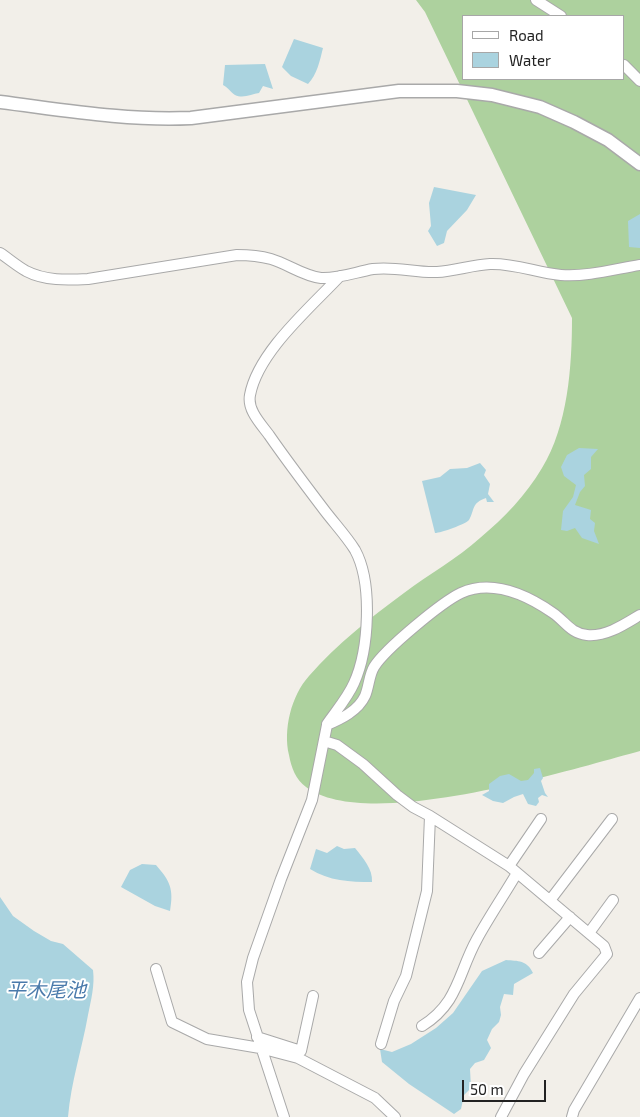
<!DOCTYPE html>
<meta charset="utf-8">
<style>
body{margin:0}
#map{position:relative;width:640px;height:1117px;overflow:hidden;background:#f2efe9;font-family:"Exo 2",sans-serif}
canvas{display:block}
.legend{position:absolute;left:462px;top:15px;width:162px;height:65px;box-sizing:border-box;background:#fff;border:1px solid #a7a7a7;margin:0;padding:6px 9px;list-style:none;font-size:15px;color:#222}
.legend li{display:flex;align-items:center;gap:10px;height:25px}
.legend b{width:25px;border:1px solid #a7a7a7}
.scale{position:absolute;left:462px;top:1080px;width:84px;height:22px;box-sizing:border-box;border:2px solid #222;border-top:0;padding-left:6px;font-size:15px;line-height:18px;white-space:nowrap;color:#222;-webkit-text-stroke:4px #fff;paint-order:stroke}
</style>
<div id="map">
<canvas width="640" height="1117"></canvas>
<ul class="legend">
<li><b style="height:6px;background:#fff"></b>Road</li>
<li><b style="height:14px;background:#aad3df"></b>Water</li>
</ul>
<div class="scale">50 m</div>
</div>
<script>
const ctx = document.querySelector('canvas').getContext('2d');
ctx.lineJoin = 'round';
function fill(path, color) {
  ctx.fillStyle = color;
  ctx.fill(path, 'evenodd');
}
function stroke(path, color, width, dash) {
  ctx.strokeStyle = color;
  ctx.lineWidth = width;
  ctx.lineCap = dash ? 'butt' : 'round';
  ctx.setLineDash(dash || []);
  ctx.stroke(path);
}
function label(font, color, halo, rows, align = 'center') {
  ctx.font = font + ' "Exo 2","Noto Sans JP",sans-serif';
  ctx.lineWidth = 4;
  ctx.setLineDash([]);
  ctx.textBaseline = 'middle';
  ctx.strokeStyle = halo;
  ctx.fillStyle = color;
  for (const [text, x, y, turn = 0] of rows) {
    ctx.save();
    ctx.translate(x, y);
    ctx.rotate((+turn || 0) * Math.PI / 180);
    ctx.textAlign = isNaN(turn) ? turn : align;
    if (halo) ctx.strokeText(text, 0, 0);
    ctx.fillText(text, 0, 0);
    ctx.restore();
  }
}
fill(new Path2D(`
 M416,0H640V751C569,770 367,833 306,787C296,780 291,767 289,755C283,730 291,696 309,676C337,644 370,618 404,593C429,574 457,559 480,538C504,518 526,495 542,468C568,426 572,366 572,318L425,12ZM464,16H624V79H464Z`), '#add19e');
fill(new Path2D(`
 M294,39L323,48C320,60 317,75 308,84L291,76L282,67Z
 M265,64L273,89L263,86L259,93C252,94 243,99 235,95C230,92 229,88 223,85L225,65Z
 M434,187L476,195L467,210L447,231L444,243L437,246L428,231L431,226L429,203Z
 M640,214V248L629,247L628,221Z
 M579,448L598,449L591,457V469L584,475L585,486L580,492L575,505L591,510L590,519L595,523L594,531L599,544L582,538L575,528L567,531L561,530L563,511L573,497L576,485L564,476L561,467L567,455Z
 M480,463L486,470L484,475L490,484L488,494L494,502H487L486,498C471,503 475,510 469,520C466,524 441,533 435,533L422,481L440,477L450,469L467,468Z
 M540,768L543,778L541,781L545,793L548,797L542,795L538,798L539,802L536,806L528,804L523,794L514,797L503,803L493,801L482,795L489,791V784L500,776L509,774L521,781L528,780L534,773V769Z
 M337,846L344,849L355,848C363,858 373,869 372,882C350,882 329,881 310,869L316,849L327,853Z
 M142,864L156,865C170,881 174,889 170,911L155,906L121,887L130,870Z
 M0,897L13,916L34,931L51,941L63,944L93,970C95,985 91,1000 88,1015C82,1049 71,1082 68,1117H0Z
 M506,960C518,961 527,960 533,973L514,984L513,995L504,994L500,1007L501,1015L499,1022L492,1029L487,1040L491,1048L484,1060L475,1063L470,1069L471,1088L464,1095L461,1109L454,1114L409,1084L382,1062L380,1049L392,1052L411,1044L436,1028L453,1013L482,971Z`), '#aad3df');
const minor = new Path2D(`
 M536,0L561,16
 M624,65L640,81
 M0,253C9,259 17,266 26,271C45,281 67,280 88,279L237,255C249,255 260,256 271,259C288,264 303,276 321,278C338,279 356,272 373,269C395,266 416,273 437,272C455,271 472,265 490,264C515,263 537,273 561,275C587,277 615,269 640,265
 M327,724C336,711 348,697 354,683C369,650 373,583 355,550C347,537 335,524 325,511C306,486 287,461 269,435C261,424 247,410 250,395C258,352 310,308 340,276
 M324,741L337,745L363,764L397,795L413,807L430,816L509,866L604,946L607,954L574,994L524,1074L501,1117
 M509,866L541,819
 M551,899L612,819
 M589,933L613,900
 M539,953L570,917
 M156,969L172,1022L207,1039L260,1048L298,1058L375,1098L395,1117
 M422,1026C459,1003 458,973 477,939C489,917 504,895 517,873
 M257,1037L301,1051L313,996
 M381,1044L394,1001L406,976L427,891L430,816
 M284,1117L249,1010L247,982L253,958L281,879L312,800L327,725C341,719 358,711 365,696C369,687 369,675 374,667C385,649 442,602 461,593C492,579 527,595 553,613C566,622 570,633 587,635C606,637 625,624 640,615
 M572,1117L574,1110L640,998`);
const tertiary = new Path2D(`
 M0,102C64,110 126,121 191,118L399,91H457L492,95L540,107L574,122L608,140L640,164`);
stroke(minor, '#a9a9a9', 12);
stroke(tertiary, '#a9a9a9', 15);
stroke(minor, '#fff', 10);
stroke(tertiary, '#fff', 12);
label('italic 20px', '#4a7aab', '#fff', [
 ["平木尾池",46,990]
]);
</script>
